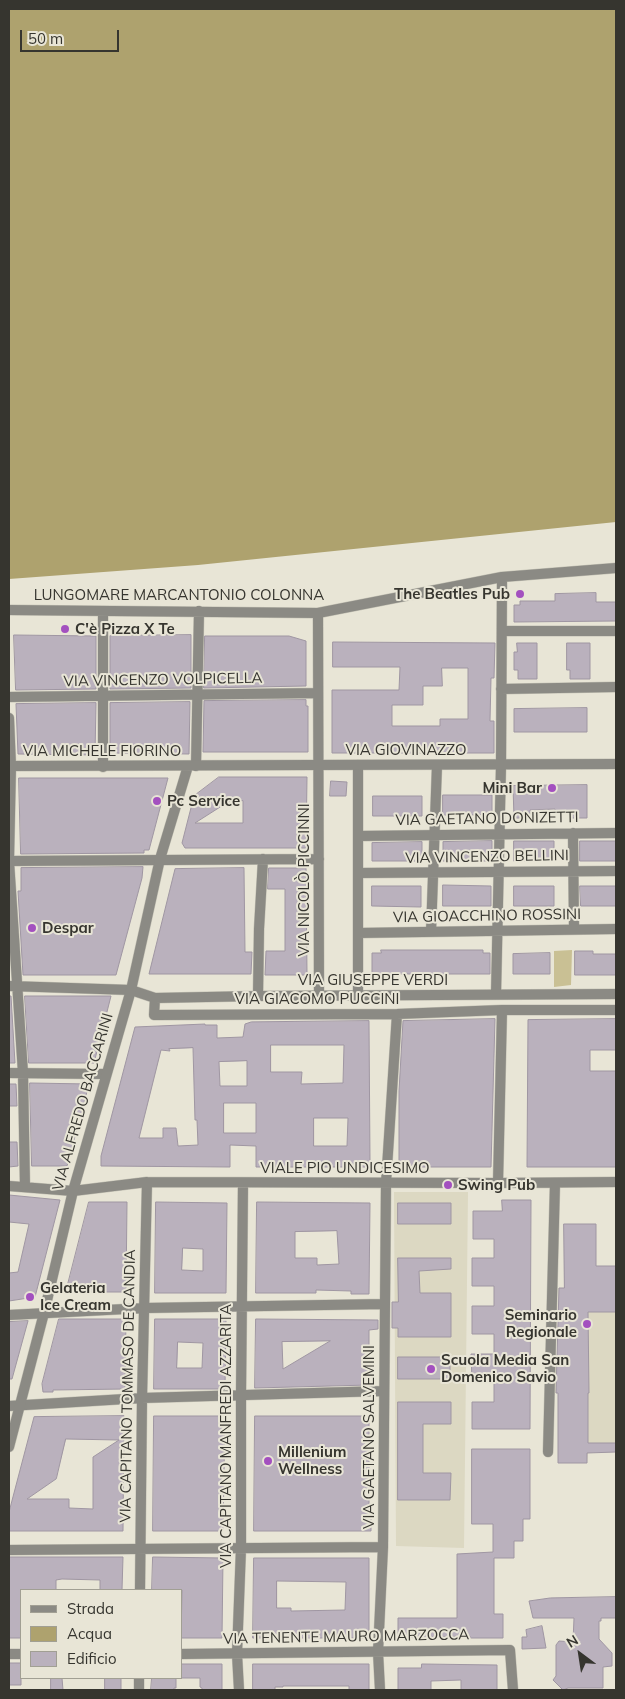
<!DOCTYPE html>
<meta charset="utf-8">
<style>
body{margin:0}
#map{position:relative;width:625px;height:1699px;overflow:hidden;background:#e8e5d6;font-family:Mulish,sans-serif}
canvas{display:block}
.frame{position:absolute;inset:0;border:10px solid #36352f;pointer-events:none}
.legend{position:absolute;left:20px;top:1589px;width:162px;height:90px;box-sizing:border-box;background:#e8e5d6;border:1px solid #a19f93;margin:0;padding:6px 9px;list-style:none;font-size:15px;color:#36352f}
.legend li{display:flex;align-items:center;gap:10px;height:25px}
.legend b{width:25px;border:1px solid #a19f93}
.north{position:absolute;left:555px;top:1629px;width:50px;height:50px;-webkit-text-stroke:4px #e8e5d6;paint-order:stroke;rotate:329deg;font-size:14px;font-weight:700;line-height:20px;text-align:center;color:#36352f}
.north::after{content:'';display:block;margin:auto;width:18px;height:22px;background:#36352f;clip-path:polygon(50% 0,100% 100%,50% 72%,0 100%)}
.scale{position:absolute;left:20px;top:30px;width:99px;height:22px;box-sizing:border-box;border:2px solid #36352f;border-top:0;padding-left:6px;font-size:15px;line-height:18px;white-space:nowrap;color:#36352f;-webkit-text-stroke:4px #e8e5d6;paint-order:stroke}
</style>
<div id="map">
<canvas width="625" height="1699"></canvas>
<div class="frame"></div>
<ul class="legend">
<li><b style="height:6px;background:#8b8a84"></b>Strada</li>
<li><b style="height:14px;background:#aea26e"></b>Acqua</li>
<li><b style="height:14px;background:#bab1bd"></b>Edificio</li>
</ul>
<div class="north">N</div>
<div class="scale">50 m</div>
</div>
<script>
const ctx = document.querySelector('canvas').getContext('2d');
ctx.lineJoin = 'round';
function fill(path, color) {
  ctx.fillStyle = color;
  ctx.fill(path, 'evenodd');
}
function stroke(path, color, width, dash) {
  ctx.strokeStyle = color;
  ctx.lineWidth = width;
  ctx.lineCap = dash ? 'butt' : 'round';
  ctx.setLineDash(dash || []);
  ctx.stroke(path);
}
function label(font, color, halo, rows, align = 'center') {
  ctx.font = font + ' Mulish,sans-serif';
  ctx.lineWidth = 4;
  ctx.setLineDash([]);
  ctx.textBaseline = 'middle';
  ctx.strokeStyle = halo;
  ctx.fillStyle = color;
  for (const [text, x, y, turn = 0] of rows) {
    ctx.save();
    ctx.translate(x, y);
    ctx.rotate((+turn || 0) * Math.PI / 180);
    ctx.textAlign = isNaN(turn) ? turn : align;
    if (halo) ctx.strokeText(text, 0, 0);
    ctx.fillText(text, 0, 0);
    ctx.restore();
  }
}
fill(new Path2D(`
 M394,1192H468L464,1548L396,1546Z
 M564,1224H596V1266H616V1452L588,1453L587,1463H558V1393H555V1360H558V1288H564Z`), '#dcd8c2');
fill(new Path2D(`
 M572,950L571,985L554,987V951Z`), '#c9c094');
fill(new Path2D(`
 M9,9H616V522L198,565L9,579Z`), '#aea26e');
const building = new Path2D(`
 M596,593V602H616V621L514,622V605H520V601H555V594Z
 M14,635L96,636V689L16,690Z
 M191,635V688L110,689V636Z
 M205,636H289L306,641V686L204,688Z
 M333,642L495,643L494,678H491L490,721H494V753H332V690H399L400,667H333ZM442,668H468V719H440V726H392V705H423V686H442Z
 M517,643H537V679H518V670H514V652H517Z
 M567,643H590V679H570V670H567Z
 M306,700V706H308V752H203L204,701Z
 M190,702L189,754L110,753V703Z
 M96,703L95,755L18,754L16,704Z
 M587,708V732H514V709Z
 M219,777H307L306,848H185L182,843L194,796ZM243,801V823H195L228,802Z
 M19,778H168L149,850H144V853L21,854Z
 M331,781L347,782L346,796H330Z
 M587,785V818H570V811H555V809L530,810V818H514L513,786Z
 M443,795H492V815H443Z
 M373,796H422V816H373Z
 M492,841V861H443V842Z
 M514,841H554V861H514Z
 M580,841H616V861H580Z
 M422,842V861H372V843Z
 M143,867L142,878L116,975H23L18,891H21V868Z
 M244,868L245,952H252L251,974H149L175,869Z
 M269,868H306L307,975H265L266,951H285V889H268Z
 M443,885L491,886V906H443Z
 M372,886H421V907L372,906Z
 M514,886H554V906H514Z
 M580,886H616V906H581Z
 M381,950H483V953H490V974H372V953H381Z
 M575,951H593V954H616V975H575Z
 M550,953V974H513V954Z
 M9,996H11L15,1063H9Z
 M25,996H111L94,1063H29Z
 M495,1019L491,1167H399V1091L403,1021Z
 M616,1019V1050H590V1071H616V1167H527L528,1020Z
 M369,1021L370,1163L366,1167H256V1146L230,1145V1167L101,1166V1156L135,1027L205,1024V1025H217V1038L243,1037L245,1024L251,1022ZM271,1045H344L343,1083L301,1084L302,1072H271ZM193,1048L195,1120H197L198,1145L178,1146L176,1128H163V1138H139L161,1050L170,1051L169,1049ZM247,1061V1086H220L219,1062ZM224,1103H256V1133H224ZM314,1118H348L347,1146H314Z
 M30,1083L89,1084L67,1166H32Z
 M9,1084H16L17,1106H9Z
 M9,1142H17L18,1166L9,1167Z
 M9,1195L60,1200L35,1297L9,1301V1273L18,1272L29,1224L9,1222Z
 M502,1200H531L530,1429H472V1402H494V1382H472L471,1354H494V1334H472V1306H494V1286H472V1258H494V1239H473V1211H502Z
 M89,1202H127L126,1292H66Z
 M156,1202L227,1203L226,1293H155ZM183,1248L203,1249V1271L182,1270Z
 M257,1202L370,1203L369,1294H351V1291L316,1290V1293H256ZM337,1231L339,1264L317,1265V1258H295V1232Z
 M398,1203H451V1224H398Z
 M564,1224H596V1266H616V1312H588L589,1393H588V1443H616V1452L587,1453V1463H558V1393H556L559,1288H564Z
 M398,1258H451V1269L419,1271L420,1293H451V1337H398V1328H392V1302H398Z
 M59,1319H126L125,1389L53,1390V1392H43L42,1384Z
 M155,1319H226L225,1389H154ZM178,1342L203,1343L202,1368H177Z
 M256,1319L378,1320V1329L369,1330V1385L255,1388ZM330,1341L283,1369L282,1342Z
 M28,1321L12,1379H9V1322Z
 M398,1357H450V1379H398Z
 M398,1402H451V1424H423V1473H451L450,1500H398Z
 M124,1416L123,1531H9V1512L34,1417ZM66,1439L119,1440L93,1457V1509L69,1508V1499H27L56,1479Z
 M154,1416H225L223,1531H153Z
 M255,1416H369V1518H371V1531H254Z
 M472,1449H530V1519H523V1541H514V1558H494V1614H503V1638H470V1636L398,1638V1618H457V1554L493,1552V1524H472Z
 M9,1557H123L122,1590H100V1580L62,1579L56,1580V1590H21V1638H9Z
 M153,1557L223,1558L222,1638H181L182,1590H152Z
 M254,1558H369V1638H253ZM277,1581L346,1582L345,1610L291,1611V1608H277Z
 M616,1597V1618H601V1621H599V1639L612,1653V1666L603,1667V1688H568L563,1690L553,1680L556,1676V1645L559,1641L573,1642L574,1618H533L529,1601L550,1598Z
 M542,1626L546,1648L522,1649V1637H527L526,1630Z
 M9,1663H21V1685H9Z
 M181,1664H222V1690H202V1688L200,1687V1678H181Z
 M253,1664H369V1690H349V1686H283V1687H275V1690H253Z
 M422,1664L497,1665V1690H461V1680L431,1681V1690H398V1668H421Z
 M51,1678H62L63,1690H51Z
 M105,1678H121V1690H105Z
 M152,1678H176V1688H174V1690H151Z`);
fill(building, '#bab1bd');
stroke(building, '#9f96a2', 1);
const minor = new Path2D(`
 M9,610L318,613L502,577L616,568
 M103,611V767
 M318,613L319,996
 M502,631H616
 M501,689L616,687
 M9,697L318,693
 M9,718L11,766L9,861L23,1073L25,1187
 M196,766L199,611
 M573,833L574,929
 M358,836L616,833
 M9,861L319,859
 M358,873L616,871
 M431,932L437,765
 M358,933L616,929
 M9,986L131,990L155,998L258,996L616,994
 M496,994L501,765L502,577
 M258,996L259,929L263,859
 M358,996V765
 M155,998L154,1015L397,1014L502,1010H616
 M9,1073L106,1074
 M498,1183L502,1010
 M9,1186L73,1191L147,1182L498,1183L616,1182
 M9,1315L145,1308L385,1304
 M9,1406L142,1398L383,1391
 M548,1452L555,1183
 M9,1550L383,1547
 M140,1590L142,1398L147,1182
 M9,1654H21
 M181,1654L510,1650L513,1690
 M139,1690V1678
 M239,1690L237,1654L241,1548V1395L243,1183
 M380,1690L378,1652L383,1547L386,1183L397,1014`);
const tertiary = new Path2D(`
 M9,766L616,764
 M9,1447L44,1313L73,1191L131,990L160,859L188,766`);
stroke(minor, '#c4c2b5', 11);
stroke(tertiary, '#c4c2b5', 11);
stroke(minor, '#8b8a84', 10);
stroke(tertiary, '#8b8a84', 10);
for (const [x, y, r, color] of [
 [520,594,5,"#a350bf"],
 [65,629,5,"#a350bf"],
 [552,788,5,"#a350bf"],
 [157,801,5,"#a350bf"],
 [32,928,5,"#a350bf"],
 [448,1185,5,"#a350bf"],
 [30,1297,5,"#a350bf"],
 [587,1324,5,"#a350bf"],
 [431,1369,5,"#a350bf"],
 [268,1461,5,"#a350bf"]
]) {
  const dot = new Path2D();
  dot.arc(x, y, r, 0, 2 * Math.PI);
  ctx.fillStyle = color;
  ctx.fill(dot);
  stroke(dot, '#e8e5d6', 2);
}
label('bold 15px', '#36352f', '#e8e5d6', [
 ["The Beatles Pub",510,594,"right"],
 ["C'è Pizza X Te",75,629],
 ["Mini Bar",542,788,"right"],
 ["Pc Service",167,801],
 ["Despar",42,928],
 ["Swing Pub",458,1185],
 ["Gelateria",40,1288],
 ["Ice Cream",40,1305],
 ["Seminario",577,1315,"right"],
 ["Regionale",577,1332,"right"],
 ["Scuola Media San",441,1360],
 ["Domenico Savio",441,1377],
 ["Millenium",278,1452],
 ["Wellness",278,1469]
], 'left');
label('15px', '#36352f', '#e8e5d6', [
 ["LUNGOMARE MARCANTONIO COLONNA",179,595],
 ["VIA VINCENZO VOLPICELLA",163,680,-1],
 ["VIA GIOVINAZZO",406,750],
 ["VIA MICHELE FIORINO",102,751],
 ["VIA GAETANO DONIZETTI",487,819,-1],
 ["VIA VINCENZO BELLINI",487,857,-1],
 ["VIA NICOLÒ PICCINNI",304,880,-90],
 ["VIA GIOACCHINO ROSSINI",487,916,-1],
 ["VIA GIUSEPPE VERDI",373,980],
 ["VIA GIACOMO PUCCINI",317,999],
 ["VIA ALFREDO BACCARINI",83,1102,-74],
 ["VIALE PIO UNDICESIMO",345,1168],
 ["VIA CAPITANO TOMMASO DE CANDIA",128,1386,-89],
 ["VIA CAPITANO MANFREDI AZZARITA",226,1436,-90],
 ["VIA GAETANO SALVEMINI",369,1437,-90],
 ["VIA TENENTE MAURO MARZOCCA",346,1637,-1]
]);
</script>
